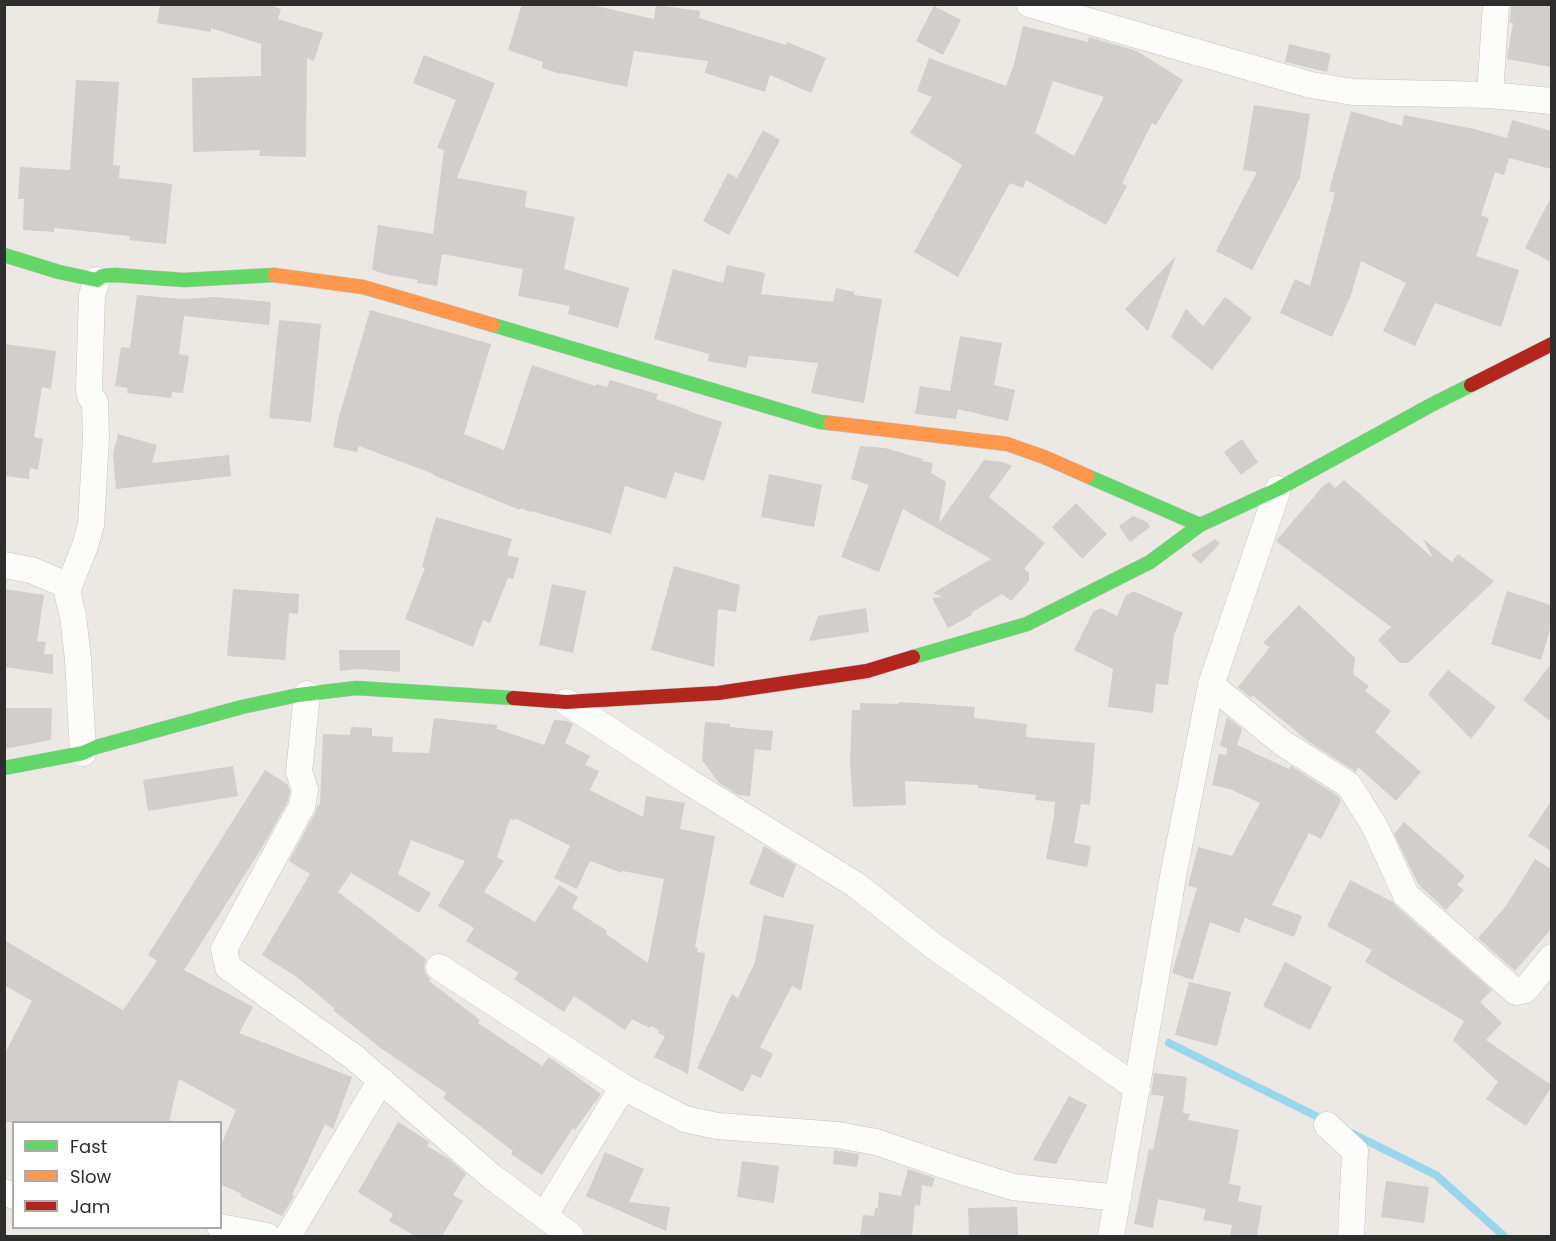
<!DOCTYPE html>
<style>
body{margin:0}
#map{position:relative;width:1556px;height:1241px;overflow:hidden;background:#ece8e4;font-family:Poppins,sans-serif}
canvas{display:block}
.frame{position:absolute;inset:0;border:6px solid #2e2e2e;pointer-events:none}
.legend{position:absolute;left:12px;top:1121px;width:210px;height:108px;box-sizing:border-box;background:#fff;border:2px solid #ababab;margin:0;padding:8px 10px;list-style:none;font-size:18px;color:#2e2e2e}
.legend li{display:flex;align-items:center;gap:12px;height:30px}
.legend b{width:30px;border:2px solid #ababab}
</style>
<div id="map">
<canvas width="1556" height="1241"></canvas>
<div class="frame"></div>
<ul class="legend">
<li><b style="height:8px;background:#63d668"></b>Fast</li>
<li><b style="height:8px;background:#ff974d"></b>Slow</li>
<li><b style="height:8px;background:#b3261e"></b>Jam</li>
</ul>
</div>
<script>
const ctx = document.querySelector('canvas').getContext('2d');
ctx.lineJoin = 'round';
function stroke(path, color, width, dash) {
  ctx.strokeStyle = color;
  ctx.lineWidth = width;
  ctx.lineCap = dash ? 'butt' : 'round';
  ctx.setLineDash(dash || []);
  ctx.stroke(path);
}
function fill(path, color) {
  ctx.fillStyle = color;
  ctx.fill(path, 'evenodd');
}
stroke(new Path2D(`
 M1169,1043L1326,1121
 M1351,1133L1436,1175L1504,1236`), '#99d6ec', 8);
fill(new Path2D(`
 M160,4H268L281,9L278,19L323,33L314,61L307,58L306,157L259,156L260,150L193,152L192,78L261,76V44L211,28V32L157,23Z
 M522,4H587L654,19L656,5L700,11L699,18L786,45L787,42L826,58L811,93L770,75L765,92L705,73L708,61L634,51L627,87L561,73V74L542,68L543,62L508,50Z
 M1511,4H1551V67L1507,59L1513,23H1510Z
 M934,6L961,20L943,55L916,41Z
 M1023,26L1088,42L1089,37L1137,51L1183,80L1156,125L1152,123L1122,183L1127,186L1106,225L1026,180L1023,188L1010,183L958,277L914,252L962,165L910,133L932,97L917,91L929,58L1006,86L1014,64ZM1053,81L1104,97L1074,156L1035,133Z
 M1289,44L1331,54L1327,72L1285,62Z
 M424,55L495,83L457,178L527,191L525,207L575,217L564,269L629,288L618,328L568,314L570,306L518,296L523,269L442,254L437,286L417,283L418,280L389,275L372,270L378,225L433,234L444,150L437,148L456,100L413,83Z
 M76,80L119,82L113,165L120,166L119,178L172,184L166,244L129,240L130,236L54,228V232L23,230L24,199H18L20,167L70,170Z
 M1254,105L1310,114L1300,178L1252,270L1216,251L1257,172L1243,170Z
 M1351,111L1402,126L1404,115L1474,129L1507,138L1512,120L1551,131V169L1509,158L1504,175L1495,172L1481,215L1489,218L1476,256L1519,270L1501,327L1435,303L1415,346L1383,331L1406,283L1361,261L1351,295L1332,337L1280,313L1295,279L1310,286L1335,193L1329,191Z
 M763,130L780,140L729,235L703,221L728,173L737,178Z
 M1551,197V262L1525,248Z
 M1176,256L1148,331L1125,309Z
 M727,265L765,273L761,294L833,302L836,288L854,292V295L882,299L864,403L811,393L818,363L749,356L746,368L708,361L709,354L654,339L673,269L723,283Z
 M137,295L183,299L215,297L271,302L269,325L184,316L179,354L189,356L183,393L172,392L171,398L127,393L128,388L115,386L121,347L130,348Z
 M1225,297L1252,318L1212,370L1171,337L1186,309L1203,326Z
 M370,310L491,344L464,434L504,450L532,365L595,386L596,384L607,387L610,380L658,394L656,399L689,410L688,411L722,422L704,481L675,472L666,499L625,486L611,534L531,511L530,512L521,508L520,510L433,475L434,474L359,446L357,452L333,447L338,420Z
 M279,320L321,324L311,422L269,418Z
 M960,336L1002,343L994,385L1015,390L1008,421L958,409L956,419L915,414L920,386L950,391Z
 M4,344L56,351L51,389L42,387L34,437L43,439L38,470L30,468L29,479L4,476Z
 M118,434L157,445L152,463L229,455L231,476L116,489L113,454Z
 M1242,439L1258,462L1241,475L1224,452Z
 M860,446L885,448L923,459L922,461L933,463L931,473L946,482L939,523L984,460L1003,462L1012,466L989,497L1045,543L1024,569L1029,573V581L1011,601L1002,594L971,613L972,615L948,628L932,598L942,597L933,593L991,559L903,509L879,572L841,557L869,485L851,479Z
 M769,474L822,485L814,527L761,517Z
 M1344,480L1433,558L1423,539L1452,562L1458,554L1494,581L1408,663H1400L1378,640L1391,627L1276,541L1323,486L1329,482L1335,488Z
 M1076,503L1107,534L1082,559L1052,527Z
 M1133,516L1147,522L1150,527L1130,542L1119,526Z
 M436,517L512,539L507,555L519,558L513,579L508,578L490,623L483,620L473,647L405,619L425,568L422,567Z
 M1215,539L1220,543L1201,564L1191,555Z
 M674,566L740,585L736,612L718,609L714,667L651,650Z
 M552,584L586,591L573,653L539,645Z
 M4,589L44,595L37,641L46,642L44,654H53V674L4,667Z
 M233,589L299,594L298,614L289,613L285,660L227,656Z
 M1507,591L1551,605V626L1541,660L1491,644Z
 M1132,592H1136L1183,613L1174,635L1168,685L1156,684L1153,713L1108,707L1113,669L1074,650L1093,612L1101,608L1117,616L1126,595Z
 M1299,605L1355,658L1353,674L1369,686L1365,691L1391,711L1375,732L1421,772L1396,801L1358,767L1356,772L1309,742L1252,695L1251,698L1238,687L1270,647L1263,643Z
 M866,608L869,632L809,641L818,616Z
 M339,650H400V672L357,669L340,671Z
 M1551,664V722L1523,700Z
 M1448,670L1496,707L1471,739L1428,694Z
 M899,702L975,707L974,718L1027,724L1026,737L1095,743L1090,805L1081,804L1074,843L1091,846L1087,867L1046,859L1054,816L1055,802L1035,800L1036,795L978,788V785L905,781L906,805L853,807L850,763L852,710H860V703L898,704Z
 M4,708H52L51,740L4,749Z
 M1227,717L1242,729L1237,745L1289,769L1291,766L1338,796L1341,801L1321,839L1309,833L1272,905L1302,916L1294,937L1245,918L1239,933L1210,922L1193,980L1172,973L1197,888L1188,886L1198,847L1232,856L1260,803L1230,789L1212,785L1219,754L1227,755V748L1220,746Z
 M434,718L497,725V729L544,745L554,720L567,721L573,724L565,743L590,756L585,765L599,771L590,790L643,817L646,796L685,803L680,829L715,836L695,947L698,948L697,952L705,953L688,1074L654,1057L665,1036L658,1033L659,1030L651,1026L649,1028L632,1019L625,1030L574,996L564,1012L514,979L519,973L466,941L474,928L438,906L465,861L411,840L398,874L431,893L419,913L351,873L338,892L426,959L424,967L425,973L430,979L429,981L480,1020L478,1023L542,1066L549,1057L601,1094L575,1130L573,1128L542,1175L511,1154L513,1151L443,1098L446,1093L378,1046L333,1010L335,1009L297,977L262,955L310,874L289,861L315,813L318,804L320,805L323,734L350,735L351,727L372,728V736L393,737L392,752L429,753ZM515,818L570,846L554,878L577,889L590,861L622,873L623,871L664,879L648,963L606,934L607,931L572,908L578,897L559,885L535,922L484,892L504,861L497,857L510,819L515,820Z
 M705,722L730,724V727L773,731L771,751L755,749L750,796L738,795L719,783L702,760Z
 M233,766L238,796L148,811L143,780Z
 M265,770L287,784L290,790L288,801L263,846L184,970L253,1007L239,1033L352,1077L333,1129L325,1124L292,1195L294,1196L282,1216L240,1196L242,1194L220,1184V1148L236,1110L179,1079L169,1122H4V1055L32,1001L4,985V940L123,1010L157,961L148,955Z
 M1551,801V851L1528,836Z
 M1404,822L1465,876L1457,885L1464,890L1446,910L1418,884L1394,834Z
 M764,846L796,865L783,898L749,884Z
 M1535,859L1551,869V929L1515,971L1478,938L1506,906Z
 M1350,880L1393,902L1396,906L1492,990L1480,1002L1502,1023L1486,1040L1551,1085V1088L1526,1126L1486,1099L1498,1082L1453,1040L1464,1021L1365,962L1372,950L1327,926Z
 M764,915L814,925L801,991L792,986L760,1047L773,1054L761,1078L752,1074L743,1092L697,1068L732,994L738,998L755,962Z
 M1285,962L1332,987L1310,1030L1263,1006Z
 M1189,982L1231,992L1217,1046L1175,1035Z
 M1154,1073L1187,1077L1183,1113L1190,1114L1188,1120L1239,1130L1229,1184L1241,1186L1238,1201L1262,1206L1257,1236H1230L1232,1225L1203,1220L1206,1209L1158,1199L1153,1228L1134,1224L1149,1149L1153,1150L1164,1096L1151,1095Z
 M1069,1096L1087,1105L1056,1164L1033,1160Z
 M398,1122L425,1139L429,1142L427,1146L449,1159L466,1174L453,1195L463,1201L442,1236H415L389,1221L393,1214L358,1192Z
 M834,1150L859,1154L857,1167L833,1164Z
 M605,1152L644,1169L629,1202L670,1207L666,1231L586,1196Z
 M742,1161L779,1166L774,1203L737,1197Z
 M908,1169L935,1178L932,1187L922,1185L920,1206L915,1205L912,1236H860L863,1215L874,1216L875,1208H878L879,1192L901,1196Z
 M1386,1181L1429,1187L1424,1223L1381,1217Z
 M1017,1207L1018,1236H969L968,1208Z`), '#d1cecb');
const street = new Path2D(`
 M1029,4L1311,85L1353,92L1490,95L1552,101
 M1490,95L1496,4
 M4,565L31,570L69,586L68,596L73,616L78,659L83,753
 M69,586L85,546L91,525L96,438L95,402L90,396L89,389L92,295L97,280
 M1211,685L1284,744L1349,785L1375,827L1406,895L1516,992L1525,990L1552,957
 M307,694L299,772L305,789L302,806L224,949L228,967L355,1058L491,1176L571,1236
 M566,702L689,782L856,885L932,945L1137,1088
 M439,967L623,1087L685,1119L717,1126L838,1135L876,1142L955,1169L1013,1187L1118,1198
 M1327,1125L1355,1151L1351,1236
 M4,1192L14,1196
 M544,1216L623,1087
 M220,1227L267,1236
 M288,1236L381,1080
 M1111,1236L1174,871L1211,685L1278,489`);
const fast = new Path2D(`
 M4,255L59,272L97,280L102,276L115,275L184,280L274,275
 M493,325L820,422L830,423
 M1087,476L1200,525
 M913,657L1027,624L1150,562L1200,525L1278,489L1433,404L1471,385
 M4,768L83,753L96,747L242,707L298,695L356,688L513,698`);
const slow = new Path2D(`
 M274,275L363,287L493,325
 M830,423L1007,444L1044,457L1087,476`);
const jam = new Path2D(`
 M1471,385L1552,344
 M513,698L566,702L718,693L867,671L913,657`);
stroke(street, '#c5c4c5', 27);
stroke(fast, '#c5c4c5', 15);
stroke(slow, '#c5c4c5', 15);
stroke(jam, '#c5c4c5', 15);
stroke(street, '#fcfcfb', 26);
stroke(fast, '#63d668', 14);
stroke(slow, '#ff974d', 14);
stroke(jam, '#b3261e', 14);
</script>
